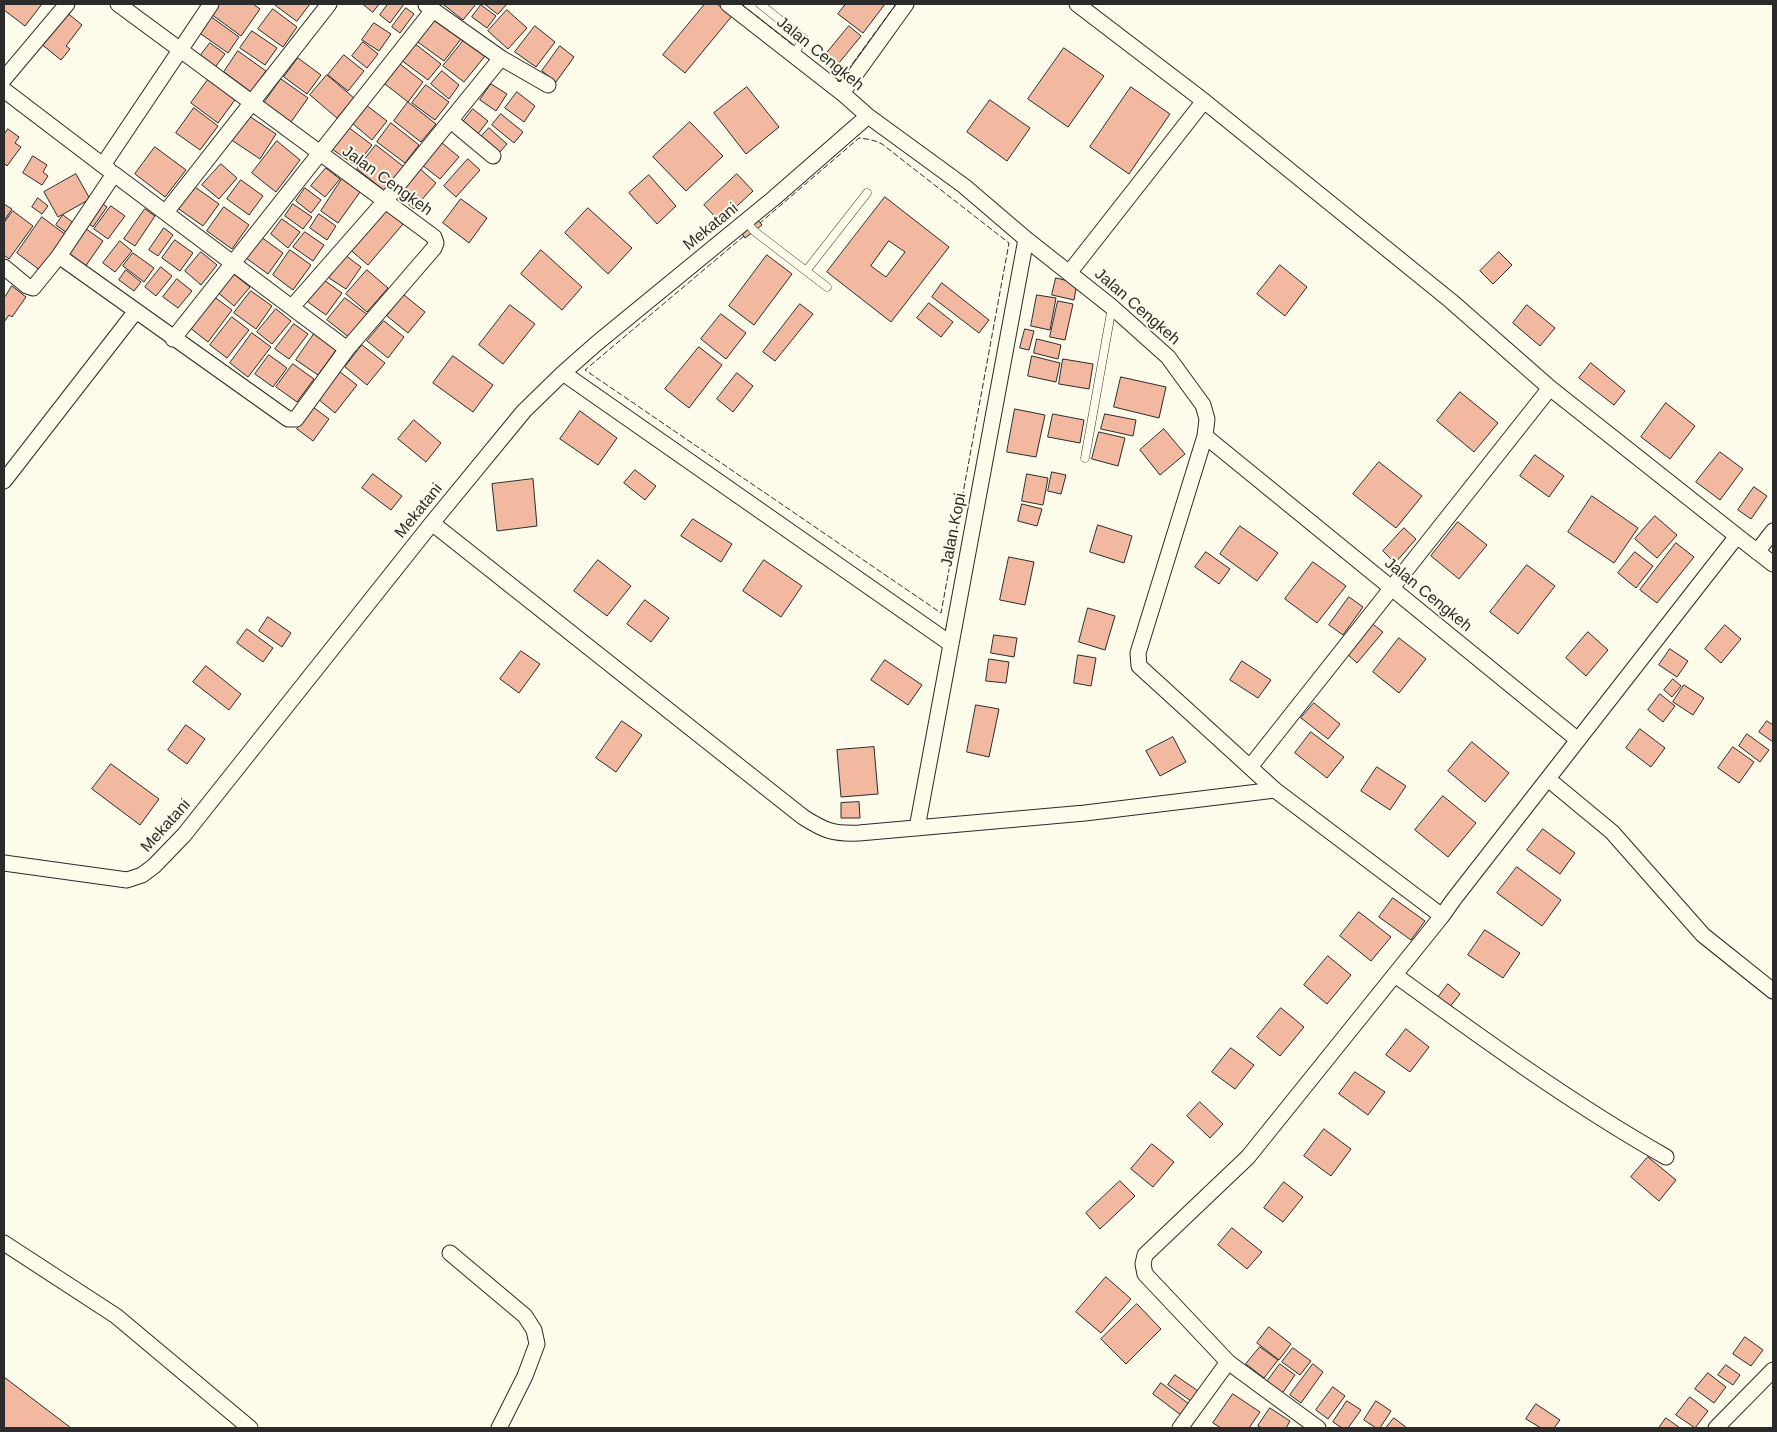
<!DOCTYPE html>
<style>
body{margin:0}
#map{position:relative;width:1777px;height:1432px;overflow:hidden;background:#fdfbea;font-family:Arial,sans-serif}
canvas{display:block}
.frame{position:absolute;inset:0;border:5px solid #2b2b2b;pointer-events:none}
</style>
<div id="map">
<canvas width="1777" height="1432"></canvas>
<div class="frame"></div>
</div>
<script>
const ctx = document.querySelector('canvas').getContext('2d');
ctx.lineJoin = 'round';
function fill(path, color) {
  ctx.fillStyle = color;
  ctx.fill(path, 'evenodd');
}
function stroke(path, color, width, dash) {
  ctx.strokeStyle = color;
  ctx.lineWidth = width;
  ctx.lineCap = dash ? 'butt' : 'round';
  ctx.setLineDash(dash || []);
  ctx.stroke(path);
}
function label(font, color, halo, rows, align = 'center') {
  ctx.font = font + ' Arial,sans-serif';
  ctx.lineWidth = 4;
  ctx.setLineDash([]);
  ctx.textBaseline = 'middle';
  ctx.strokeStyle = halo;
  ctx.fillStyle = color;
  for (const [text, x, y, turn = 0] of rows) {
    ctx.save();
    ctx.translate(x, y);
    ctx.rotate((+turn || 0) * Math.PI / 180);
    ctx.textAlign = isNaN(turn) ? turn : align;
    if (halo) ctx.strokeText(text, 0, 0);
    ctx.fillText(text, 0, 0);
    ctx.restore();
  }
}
const building = new Path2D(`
 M4,4H42L25,26L4,10Z
 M219,4H253L260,9L241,36L211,14Z
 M274,4H310L297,21Z
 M363,4H379L373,12Z
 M388,4H404L390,23L380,15Z
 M445,4H476L463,20L444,5Z
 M485,4H507L498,14Z
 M705,4H717L732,16L685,73L663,55Z
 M846,4H885L863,33L838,14Z
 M481,5L496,16L487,28L472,17Z
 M406,8L414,14L400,33L392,27Z
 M273,9L297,27L283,47L258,29Z
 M507,10L527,28L508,49L488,31Z
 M65,11L82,25L66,46L70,49L61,60L40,43Z
 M210,16L239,37L228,53L198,32Z
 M433,17L461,39L444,61L415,40Z
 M374,23L391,34L379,51L362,40Z
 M535,26L555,42L536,67L515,52Z
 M849,26L861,36L834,69L822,59Z
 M252,31L277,48L265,65L240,48Z
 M464,40L485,56L464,82L443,66Z
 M363,42L378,54L367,68L352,56Z
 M210,43L225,54L213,70L198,59Z
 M414,43L441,64L428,80L401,60Z
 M560,46L574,57L556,82L542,71Z
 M1064,48L1104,76L1068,127L1028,99Z
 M238,51L266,71L251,92L224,72Z
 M344,55L364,71L348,91L328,75Z
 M298,58L321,75L307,94L284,77Z
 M400,64L423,82L408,102L385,84Z
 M442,71L459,85L449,99L431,84Z
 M327,75L354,98L337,118L310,95Z
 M210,77L237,97L218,123L191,103Z
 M281,79L308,98L291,122L264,103Z
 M491,84L507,94L496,111L480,100Z
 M426,85L449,102L435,120L412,103Z
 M747,87L779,127L746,154L714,113Z
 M1131,87L1170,114L1129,174L1090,147Z
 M517,92L535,106L524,122L505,108Z
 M990,100L1030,128L1007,161L967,132Z
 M408,102L436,124L421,142L394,121Z
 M366,105L387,121L372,140L352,123Z
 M194,108L218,126L200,150L176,133Z
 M473,109L488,121L477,135L462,123Z
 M246,114L276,134L260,159L230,139Z
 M501,114L523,132L514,143L492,125Z
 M690,122L723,156L686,191L653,157Z
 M391,123L419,145L405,163L377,142Z
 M348,127L372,145L356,166L332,149Z
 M489,128L507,144L498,154L480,138Z
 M8,129L19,137L15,143L21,147L7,166L4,163V135Z
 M277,141L300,160L276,192L252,173Z
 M441,142L459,157L440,179L422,165Z
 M376,145L404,167L385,191L357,169Z
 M155,147L186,170L165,197L135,174Z
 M33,156L47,165L43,172L48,176L42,185L23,173Z
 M468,159L480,170L456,197L444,186Z
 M221,164L237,178L219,199L202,185Z
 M418,167L436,183L414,209L396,193Z
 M326,168L340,179L325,197L311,186Z
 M76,174L90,199L58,217L44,192Z
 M737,174L753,191L720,222L704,205Z
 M649,175L676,206L657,224L629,193Z
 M342,179L360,192L338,223L321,211Z
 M241,180L263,196L249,215L227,199Z
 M192,185L219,204L203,226L176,207Z
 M305,188L321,200L311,213L296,201Z
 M885,197L949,247L891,322L827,272ZM889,241L905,252L886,277L871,266Z
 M38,198L48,206L42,214L32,207Z
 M461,199L487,218L469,243L443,223Z
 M99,201L107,207L93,227L85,221Z
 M4,204L12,209L4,221Z
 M293,204L312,217L303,229L285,216Z
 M111,206L125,216L108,239L94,229Z
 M382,206L403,224L368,265L347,247Z
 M224,207L249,225L232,249L207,231Z
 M588,208L632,248L608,274L565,233Z
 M145,209L155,216L135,246L124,239Z
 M13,211L33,226L9,259L4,255V223Z
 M319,214L336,226L327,240L310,228Z
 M63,215L75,224L67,233L56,225Z
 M42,217L66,235L41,271L17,253Z
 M282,219L300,232L288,248L271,234Z
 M757,219L762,225L745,238L741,232Z
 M82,226L103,241L85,267L64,252Z
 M164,228L173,235L158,256L149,250Z
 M305,232L324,245L313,261L293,247Z
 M261,237L283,253L268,274L246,258Z
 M175,240L193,253L180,271L162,258Z
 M120,241L132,251L115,272L103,263Z
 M290,250L311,265L293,290L273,275Z
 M541,250L582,287L562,310L521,274Z
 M201,252L217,265L201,285L185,271Z
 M1499,252L1512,265L1493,284L1480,271Z
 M133,253L154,268L144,282L123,266Z
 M345,255L361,267L346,289L329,278Z
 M767,255L792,274L754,325L729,306Z
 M1280,265L1307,287L1285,316L1257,294Z
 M161,267L172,276L156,296L145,287Z
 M126,270L141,282L134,291L119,280Z
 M367,270L388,288L367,312L346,294Z
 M231,272L250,287L234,306L216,291Z
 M1056,278L1077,283L1074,300L1052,295Z
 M177,279L192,291L178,308L163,297Z
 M324,280L342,293L326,315L308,302Z
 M942,283L989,320L979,333L932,297Z
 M12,286L26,297L12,317L9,315L4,322V295L5,296Z
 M251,291L272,306L256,329L234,313Z
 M404,295L425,312L408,333L387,316Z
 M1037,295L1056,298L1050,330L1031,326Z
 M213,296L232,310L208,342L189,327Z
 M345,298L368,315L350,338L327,320Z
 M1058,301L1073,304L1065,340L1050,337Z
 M929,303L953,322L941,337L917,318Z
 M800,304L813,314L775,361L763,352Z
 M510,305L535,324L503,364L479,345Z
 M1527,305L1555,328L1540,346L1513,323Z
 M276,309L291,321L272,344L257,332Z
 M721,314L746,333L726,359L701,339Z
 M232,317L249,330L227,358L210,345Z
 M384,321L404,337L388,358L367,341Z
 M294,324L308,334L289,359L275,349Z
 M1025,329L1034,331L1029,350L1020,348Z
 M252,333L271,347L248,377L230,363Z
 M314,334L336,350L318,375L296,360Z
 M1037,339L1061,345L1058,359L1034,353Z
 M362,345L385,363L367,385L345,367Z
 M699,347L722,365L689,408L665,389Z
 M269,355L287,368L273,387L255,374Z
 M453,356L493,385L473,412L433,383Z
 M1032,356L1060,363L1056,382L1028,376Z
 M1063,359L1093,364L1089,389L1059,384Z
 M1591,363L1625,391L1614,405L1579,378Z
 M293,364L314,379L297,402L276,387Z
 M340,372L357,385L335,413L318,399Z
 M737,373L753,386L733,412L717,399Z
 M1121,377L1166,387L1159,418L1114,407Z
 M1460,392L1498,423L1474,452L1437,421Z
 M1666,403L1695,426L1670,459L1641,437Z
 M313,407L329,419L313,441L297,429Z
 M1015,409L1045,415L1036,457L1007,452Z
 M580,411L617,438L598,465L560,439Z
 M1053,414L1084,420L1080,443L1048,437Z
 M1105,414L1136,420L1133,436L1101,429Z
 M414,420L441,443L426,462L398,439Z
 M1164,429L1185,454L1160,475L1140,450Z
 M1099,432L1125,438L1118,466L1092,459Z
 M1720,452L1743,469L1720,500L1696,482Z
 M1535,455L1564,476L1549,497L1520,476Z
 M1379,462L1422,496L1396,528L1353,494Z
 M635,470L656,486L645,500L624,483Z
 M1052,472L1066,475L1061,494L1048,491Z
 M373,474L402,496L391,510L362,488Z
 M1027,474L1048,478L1043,505L1022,501Z
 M533,479L537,526L497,531L492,484Z
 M1754,487L1767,496L1751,519L1738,510Z
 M1592,496L1638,528L1614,563L1568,532Z
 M1022,504L1042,509L1037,526L1018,521Z
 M1655,516L1677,535L1657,558L1635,539Z
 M693,519L732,544L721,562L681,536Z
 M1458,522L1487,545L1459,579L1431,556Z
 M1098,525L1132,536L1124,563L1090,552Z
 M1240,526L1278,553L1257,581L1220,554Z
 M1404,528L1416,539L1395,563L1383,551Z
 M1676,543L1694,557L1657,603L1640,590Z
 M1206,552L1230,569L1219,584L1195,567Z
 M1635,552L1653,566L1636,588L1618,573Z
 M1009,557L1034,562L1025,605L1000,600Z
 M598,560L631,586L607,616L574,591Z
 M764,560L802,586L781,617L743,591Z
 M1313,562L1346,586L1317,623L1285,599Z
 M1527,565L1555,586L1518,634L1490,612Z
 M1349,597L1363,607L1343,635L1329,625Z
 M645,600L669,618L651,642L627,624Z
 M1088,608L1115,616L1105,650L1079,642Z
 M268,617L291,633L282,647L259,631Z
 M1370,622L1383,632L1357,663L1345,652Z
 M1725,625L1741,639L1721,663L1705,649Z
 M247,629L273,648L263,662L237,643Z
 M1588,632L1608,650L1586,676L1566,658Z
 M994,635L1017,638L1014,657L991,653Z
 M1399,638L1426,659L1399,693L1373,672Z
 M1670,649L1688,661L1677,677L1659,665Z
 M521,651L540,664L519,693L500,679Z
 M1078,655L1096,658L1091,686L1074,683Z
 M989,659L1009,662L1006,683L986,681Z
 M885,660L922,685L908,705L871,680Z
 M1242,661L1271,680L1258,698L1230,680Z
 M206,666L241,694L229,710L193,682Z
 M1673,679L1681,686L1672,697L1664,690Z
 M1684,685L1704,698L1693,715L1673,702Z
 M1660,694L1675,706L1663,722L1648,710Z
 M1314,703L1340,724L1328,739L1301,718Z
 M976,705L999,709L989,757L967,752Z
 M622,721L642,735L616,772L596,758Z
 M1767,721L1773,725V742L1759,732Z
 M186,725L205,739L187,764L168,750Z
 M1640,729L1665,748L1651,767L1626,748Z
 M1311,732L1344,757L1327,778L1295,753Z
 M1747,734L1769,750L1760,762L1739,746Z
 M1173,737L1186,762L1160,776L1146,751Z
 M1472,742L1509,773L1485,802L1448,771Z
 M874,747L878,794L841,797L837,750Z
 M1733,747L1754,762L1739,783L1718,768Z
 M111,764L159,799L140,825L92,789Z
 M1377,767L1406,786L1390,810L1361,791Z
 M1443,796L1476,823L1448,857L1415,830Z
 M859,802L860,818H841V803Z
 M1543,829L1575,853L1560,874L1527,850Z
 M1517,867L1561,900L1542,926L1497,893Z
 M1393,898L1425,921L1411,940L1379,917Z
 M1359,912L1391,937L1371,961L1340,936Z
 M1485,930L1520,953L1503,978L1468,955Z
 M1328,956L1351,975L1327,1004L1304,985Z
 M1448,984L1460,994L1449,1008L1437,999Z
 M1281,1008L1304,1027L1280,1056L1257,1037Z
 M1406,1029L1429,1047L1410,1072L1386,1055Z
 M1231,1048L1254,1065L1235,1089L1212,1072Z
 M1355,1072L1385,1092L1368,1115L1339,1094Z
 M1200,1102L1223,1124L1210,1138L1187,1116Z
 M1324,1129L1351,1149L1331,1176L1304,1156Z
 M1152,1144L1174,1162L1153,1187L1131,1169Z
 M1648,1157L1676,1180L1659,1201L1631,1177Z
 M1120,1181L1135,1196L1100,1229L1086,1213Z
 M1284,1182L1303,1197L1283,1222L1264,1208Z
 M1232,1228L1262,1252L1247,1269L1218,1245Z
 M1106,1277L1131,1299L1101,1333L1076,1312Z
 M1137,1304L1161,1329L1126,1364L1101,1339Z
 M1269,1327L1291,1344L1279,1360L1257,1343Z
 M1745,1337L1763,1350L1751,1366L1733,1354Z
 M1260,1347L1278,1360L1264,1378L1246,1364Z
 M1293,1348L1311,1361L1300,1375L1282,1362Z
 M1280,1364L1295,1375L1281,1395L1266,1383Z
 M1313,1364L1323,1372L1301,1403L1290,1395Z
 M1726,1365L1740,1375L1733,1385L1718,1375Z
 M1708,1373L1726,1387L1714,1403L1695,1389Z
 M1175,1375L1198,1391L1191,1401L1168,1385Z
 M4,1377L71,1428H4Z
 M1161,1383L1189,1404L1181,1415L1153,1394Z
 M1333,1387L1345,1396L1328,1419L1316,1410Z
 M1233,1394L1260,1412L1249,1428H1221L1213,1423Z
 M1690,1397L1708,1411L1695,1428L1676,1415Z
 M1347,1401L1361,1410L1348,1428H1342L1333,1422Z
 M1376,1401L1391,1411L1380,1428H1376L1364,1420Z
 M1536,1404L1560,1420L1554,1428H1541L1526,1419Z
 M1270,1408L1290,1421L1286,1428H1262L1258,1426Z
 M1394,1418L1407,1428H1386Z
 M1666,1418L1680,1428H1659Z`);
fill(building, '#f2b8a0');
stroke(building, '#2b2b2b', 1);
const service = new Path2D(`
 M760,4L804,39L793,55
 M746,221L754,231L827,287
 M806,271L867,193
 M1085,458L1112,307`);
const minor = new Path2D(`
 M728,4L842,93L868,116L964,186L1026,239L1112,307L1168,357L1203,405L1207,419L1205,436L1138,653L1139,666L1275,790L1442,916
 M1077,4L1204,101L1451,301L1550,388L1737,536
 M426,5L501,58L548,85
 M4,79L67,4
 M4,90L109,170
 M842,93L906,4
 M451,121L493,156
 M103,165L211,4
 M166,212L329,4
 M59,256L288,419H296L347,349L434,248L436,243L434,237L118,4
 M4,267L27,286L33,288L59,256L114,174L347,349
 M1069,273L1204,101
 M292,307L385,201L501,58
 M173,339L433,10
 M563,373L951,644
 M1205,436L1578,740
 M4,481L136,311
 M432,523L803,817C825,831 833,834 859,833L1085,813L1275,790
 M1757,552L1773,531
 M1250,767L1550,388
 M1548,779L1612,832L1703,935L1773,991
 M917,828L1026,239
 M4,863L127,880L142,875L154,866L184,835L432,523L524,411L563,373L597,343L774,198L868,116
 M1395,975C1483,1039 1571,1103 1666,1157
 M4,1243L116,1316L250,1428
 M450,1253L525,1316L534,1330L537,1344L525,1376L499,1428
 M1180,1428L1228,1362
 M1318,1428L1228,1362L1145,1274L1143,1264L1145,1255L1248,1157L1442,916L1454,899L1737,536L1773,564
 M1716,1428L1773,1370`);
stroke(service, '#2b2b2b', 9);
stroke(minor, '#2b2b2b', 17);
stroke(service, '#fdfbea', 8);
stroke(minor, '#fdfbea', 15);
stroke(new Path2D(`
 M741,4L794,46
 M837,80L839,82L896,4
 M744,236L585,370L941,613L1009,243L882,144C874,140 868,139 859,138L760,223`), '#2b2b2b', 1, [6, 2.5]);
label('16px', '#2b2b2b', '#fdfbea', [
 ["Jalan Cengkeh",820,54,39],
 ["Jalan Cengkeh",387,181,36],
 ["Mekatani",711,227,-39],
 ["Jalan Cengkeh",1137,307,41],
 ["Mekatani",419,511,-51],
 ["Jalan Kopi",954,530,-79],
 ["Jalan Cengkeh",1428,595,39],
 ["Mekatani",166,826,-48]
]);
</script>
